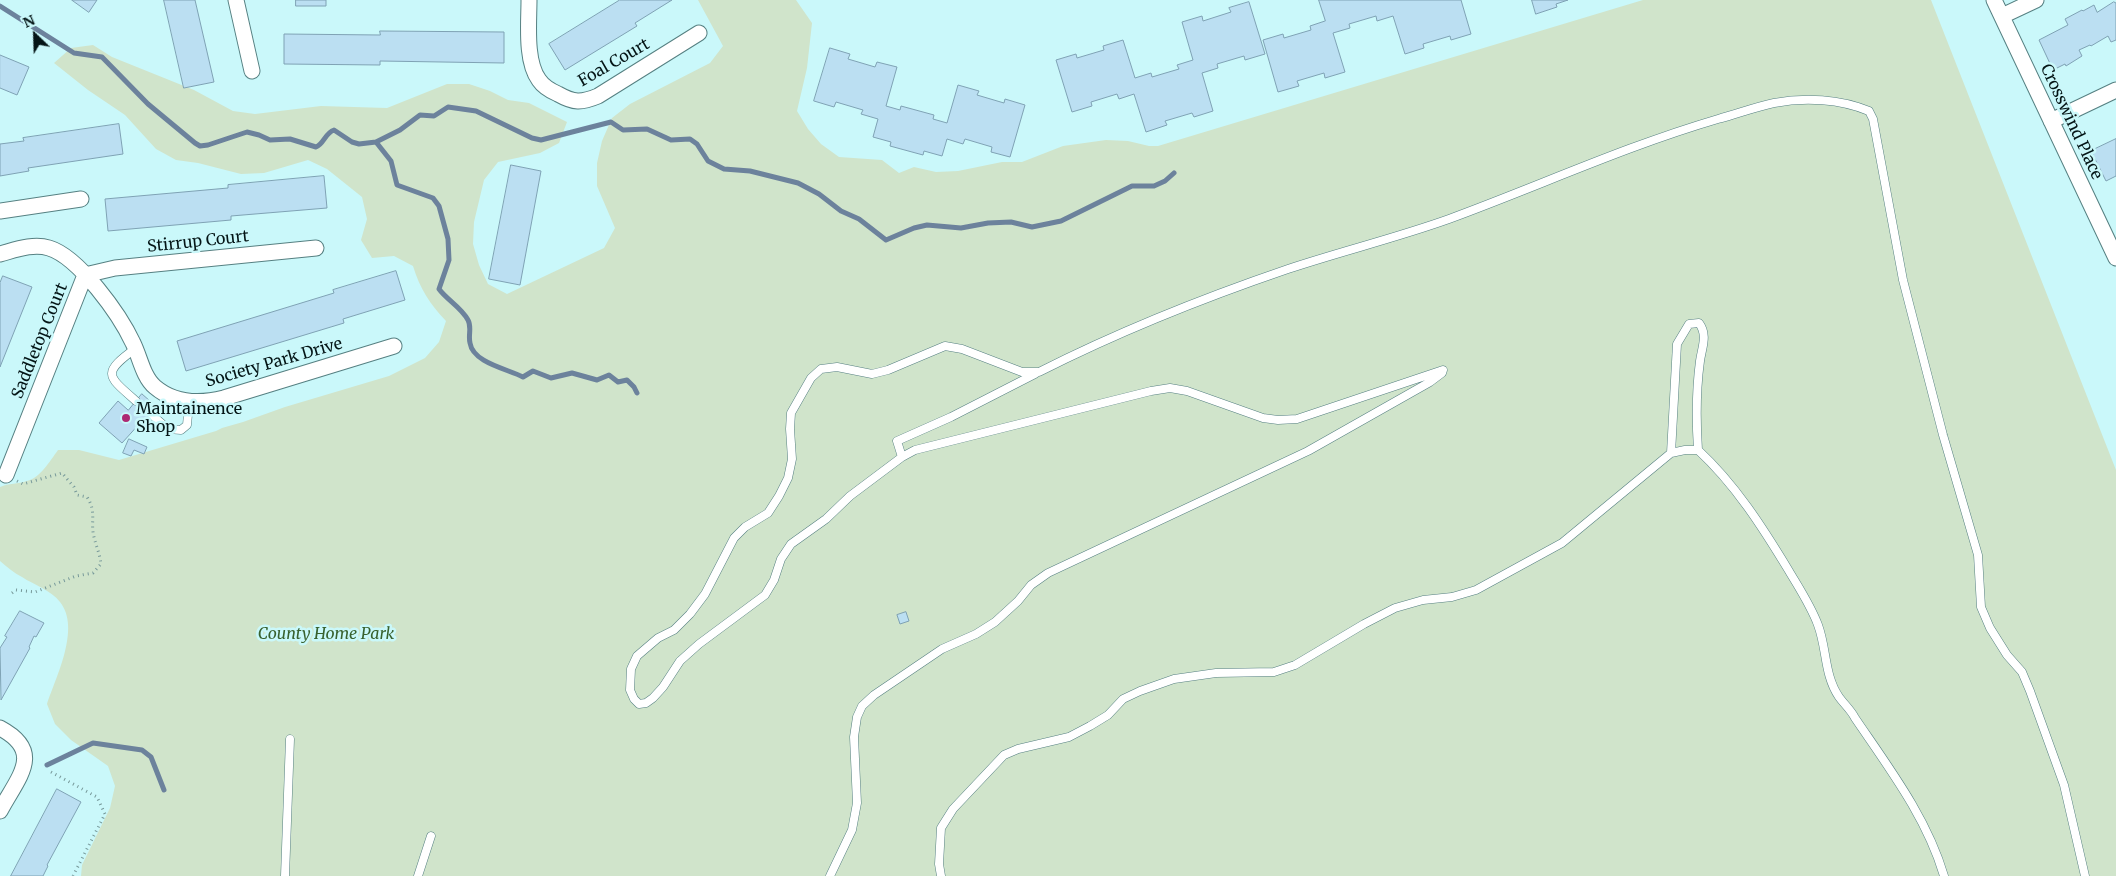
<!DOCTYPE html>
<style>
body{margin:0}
#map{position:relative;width:2116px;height:876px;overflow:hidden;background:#caf8fa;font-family:Merriweather,serif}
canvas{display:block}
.north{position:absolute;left:10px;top:10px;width:50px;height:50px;-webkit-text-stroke:4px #caf8fa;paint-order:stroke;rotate:336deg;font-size:14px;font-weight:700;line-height:20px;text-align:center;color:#041516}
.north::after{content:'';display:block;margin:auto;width:18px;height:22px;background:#041516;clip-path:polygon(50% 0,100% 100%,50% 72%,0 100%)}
</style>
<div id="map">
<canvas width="2116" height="876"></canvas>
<div class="north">N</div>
</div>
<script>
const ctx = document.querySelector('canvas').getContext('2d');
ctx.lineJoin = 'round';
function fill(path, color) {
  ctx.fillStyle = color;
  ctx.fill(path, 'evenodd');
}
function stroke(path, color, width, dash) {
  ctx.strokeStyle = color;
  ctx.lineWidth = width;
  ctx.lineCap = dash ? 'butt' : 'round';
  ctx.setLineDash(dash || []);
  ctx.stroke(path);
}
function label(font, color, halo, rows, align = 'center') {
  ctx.font = font + ' Merriweather,serif';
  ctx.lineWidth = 5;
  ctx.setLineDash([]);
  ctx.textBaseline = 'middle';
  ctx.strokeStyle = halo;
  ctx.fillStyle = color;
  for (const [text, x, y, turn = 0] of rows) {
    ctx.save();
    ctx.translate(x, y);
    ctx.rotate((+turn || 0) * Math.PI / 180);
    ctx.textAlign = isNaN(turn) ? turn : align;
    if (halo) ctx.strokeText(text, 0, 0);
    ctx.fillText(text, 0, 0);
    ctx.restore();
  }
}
fill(new Path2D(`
 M698,0H796L812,23L807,68L797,111L808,129L821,144L839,157L882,160L899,173L914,167L936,172L958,171L1002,162H1022L1063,146L1106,140L1128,141L1149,146H1158L1643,0H1931L2116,470V876H81L82,865L110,808L115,786L108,766L71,740L55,724L47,704C56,677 81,628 60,602C51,590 34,585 22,577C14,573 7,567 0,561V487C9,483 18,484 27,481C40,478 50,461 58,450H79L119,460L216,431L222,428L243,422L285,407L389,376L425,358L439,342L446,321C430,304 420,289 413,266L394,256L372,258L361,240L367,219L362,197L327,169L308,160L264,173L241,174L198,163L176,160L156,149L125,115L88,90L54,63L71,48L93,45L112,57L194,90L233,111L255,114L321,106L387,108L447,84H469L490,91L508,100L529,103L567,122L559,143L540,153L498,162L484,180L474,222L473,244L479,265L488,284L507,294L604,248L615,228L597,186V163L602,141L612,118L630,104L710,63L723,46Z`), '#d0e4cb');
stroke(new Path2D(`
 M0,6L74,53L102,57L148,104L195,143L200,146L208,145L247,132L259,135L270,140L290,139L316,147C324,144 325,133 334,130L352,142L359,144L376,142L400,130L420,115L434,116L448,107L476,111L532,138L541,140L611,122L623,130L647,129L671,140L690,139L697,144L708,161L724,169L750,171L798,183L819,194L841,211L859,219L886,240L914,228L927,225L961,228L988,223L1011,222L1032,227L1061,221L1132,186H1154L1165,181L1174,173
 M376,142L391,161L397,185L433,198L439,206L448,239L449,260L439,289C447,300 461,307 468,320C472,327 468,335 470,343C473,363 508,369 523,377L533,371L551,378L572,373L597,380L609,375L618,382L627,380L634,387L637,393
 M47,765L93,743L142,750L151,757L164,790`), '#6c829c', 5);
const building = new Path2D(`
 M72,0H97L89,12Z
 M164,0H195L214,82L184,88Z
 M296,0H326V6H296Z
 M620,0H672L635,23L637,26L565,70L549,44Z
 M1319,0H1461L1471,34L1451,40L1450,36L1423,44L1424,48L1405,54L1393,16L1377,21L1376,16L1349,24L1350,28L1333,33L1345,72L1325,78L1324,73L1297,81L1299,86L1278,92L1263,40L1283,34L1284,38L1311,30L1310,26L1325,21Z
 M1532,0H1568L1556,4L1557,7L1536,14Z
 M1249,2L1265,54L1245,60L1244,56L1217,64L1218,68L1202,73L1213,111L1194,117L1192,113L1165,121L1167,125L1146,132L1134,94L1119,99L1117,94L1091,102L1092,106L1072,112L1056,60L1076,54L1077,58L1104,50L1103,46L1123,40L1135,78L1151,73L1152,77L1179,69L1177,65L1193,60L1182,22L1202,16L1203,21L1231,12L1229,8Z
 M2114,2L2116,3V40L2111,42L2108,36L2091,46L2090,45L2079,50L2082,56L2066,66L2065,64L2053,70L2039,40L2068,25L2065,19L2082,10L2083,11L2094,5L2097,12Z
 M380,31L504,32V63L380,61V65L284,64V34L380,35Z
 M830,48L850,54L848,59L875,67L877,62L897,67L886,106L900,110L901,106L934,115L933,119L947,123L958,85L979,91L977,95L1004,103L1005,99L1025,105L1010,157L991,152L992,147L965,139L963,144L947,139L942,156L924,151L923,155L890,146L891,142L873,137L878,119L861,114L863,110L836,102L834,107L814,101Z
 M0,55L29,67L17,95L0,88Z
 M119,124L123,154L28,168L29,171L0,176V144L24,141L23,138Z
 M2116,139V176L2106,181L2091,151Z
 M511,165L541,171L520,285L489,279Z
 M324,176L327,208L231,216V220L108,231L105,199L228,188V185Z
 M396,271L405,300L343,319L344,323L186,371L177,341L334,293L333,290Z
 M3,276L32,287L0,367V283Z
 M142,394L158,408L144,424L141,422L122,443L99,423L118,401L128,410Z
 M129,439L147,447L144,454L134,450L131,456L123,453Z
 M20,611L44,623L36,637L34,636L29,647L30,648L1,700L0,648L7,637L5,636Z
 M906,612L909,621L900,624L897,615Z
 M57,789L81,802L47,865L48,866L43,876H11Z`);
fill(building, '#bbdff2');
stroke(building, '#7fa2b4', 1);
const service = new Path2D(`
 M136,401C106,375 102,373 136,348
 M152,415L168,429L181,430L187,425L189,403
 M1671,453L1677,344L1689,324L1699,323C1708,335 1702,347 1700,361C1696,391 1696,420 1698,450
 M902,457L897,441L951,417L1035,374
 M285,876L290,739
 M418,876L431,836
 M830,876L852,830L857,803L854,737L857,717L862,706L874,695L942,649L976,634L995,622L1018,601L1031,585L1048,573L1308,451L1430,382L1442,373L1443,370L1297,419L1278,420L1263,418L1187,391L1170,388L1151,391L915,450L902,457L850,496L826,519L791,544L781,559L774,580L765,595L699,644L680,661L663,687L653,698L646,703L639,704L634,699L630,690L631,669L637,656L658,638L674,630L690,614L705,594L734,538L745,527L768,513L779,496L788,478L792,459L790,429L791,413L811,378L821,369L837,367L872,374L888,370L945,346L962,349L1022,372H1039C1120,331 1203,298 1288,269C1342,251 1396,238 1449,219C1539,186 1626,146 1718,119C1737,114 1755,107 1774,103C1805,97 1840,99 1869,111L1873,119L1903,280L1943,435L1978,555L1981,607L1990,628L2007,655L2022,672L2030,691L2064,785L2085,876
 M941,876L939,864L941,828L953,809L1004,755L1018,749L1069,737L1090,726L1108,715L1123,699L1140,691L1174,679L1216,673L1274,672L1295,665L1364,624L1395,608L1423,600L1452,597L1476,590L1562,543L1671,453L1685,450H1698C1735,484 1763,528 1789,571C1799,588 1811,606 1818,625C1827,649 1824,675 1839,697C1844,704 1851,710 1855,718C1889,768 1927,818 1944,876`);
const minor = new Path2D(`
 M236,0L252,71
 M529,0C529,23 525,61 539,80C543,86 551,91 558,94C574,103 581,103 598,96L699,33
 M1994,0L2116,258
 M2002,16L2036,0
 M2051,121L2116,90
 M0,211L81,199
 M0,254C15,250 33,243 49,248C79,257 120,315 133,343C140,357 143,377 155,387C175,404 200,404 224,398L394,346
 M6,475L85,275L115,268L316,248
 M0,728C45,752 18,777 0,811`);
stroke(service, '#568082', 9);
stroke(minor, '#568082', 17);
stroke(new Path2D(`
 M12,593L16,590L35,592L76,576L93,573L101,564C100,554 96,546 94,537C90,522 97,512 87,497L77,495L74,487L62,473L23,484L17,481
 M51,772L97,797L105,814L73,876`), '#77999a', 3, [1, 4]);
stroke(service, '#fff', 8);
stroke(minor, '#fff', 15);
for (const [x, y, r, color] of [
 [126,418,5,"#ad2973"]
]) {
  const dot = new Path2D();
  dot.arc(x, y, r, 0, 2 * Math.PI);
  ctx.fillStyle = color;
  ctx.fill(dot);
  stroke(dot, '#caf8fa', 2);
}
label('16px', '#041516', '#caf8fa', [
 ["Foal Court",614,63,-30],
 ["Crosswind Place",2071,122,65],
 ["Stirrup Court",198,242,-6],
 ["Saddletop Court",40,341,-68],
 ["Society Park Drive",274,363,-16]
]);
label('16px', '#041516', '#caf8fa', [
 ["Maintainence",136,409],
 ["Shop",136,427]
], 'left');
label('italic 16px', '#38612e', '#caf8fa', [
 ["County Home Park",326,634]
]);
</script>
